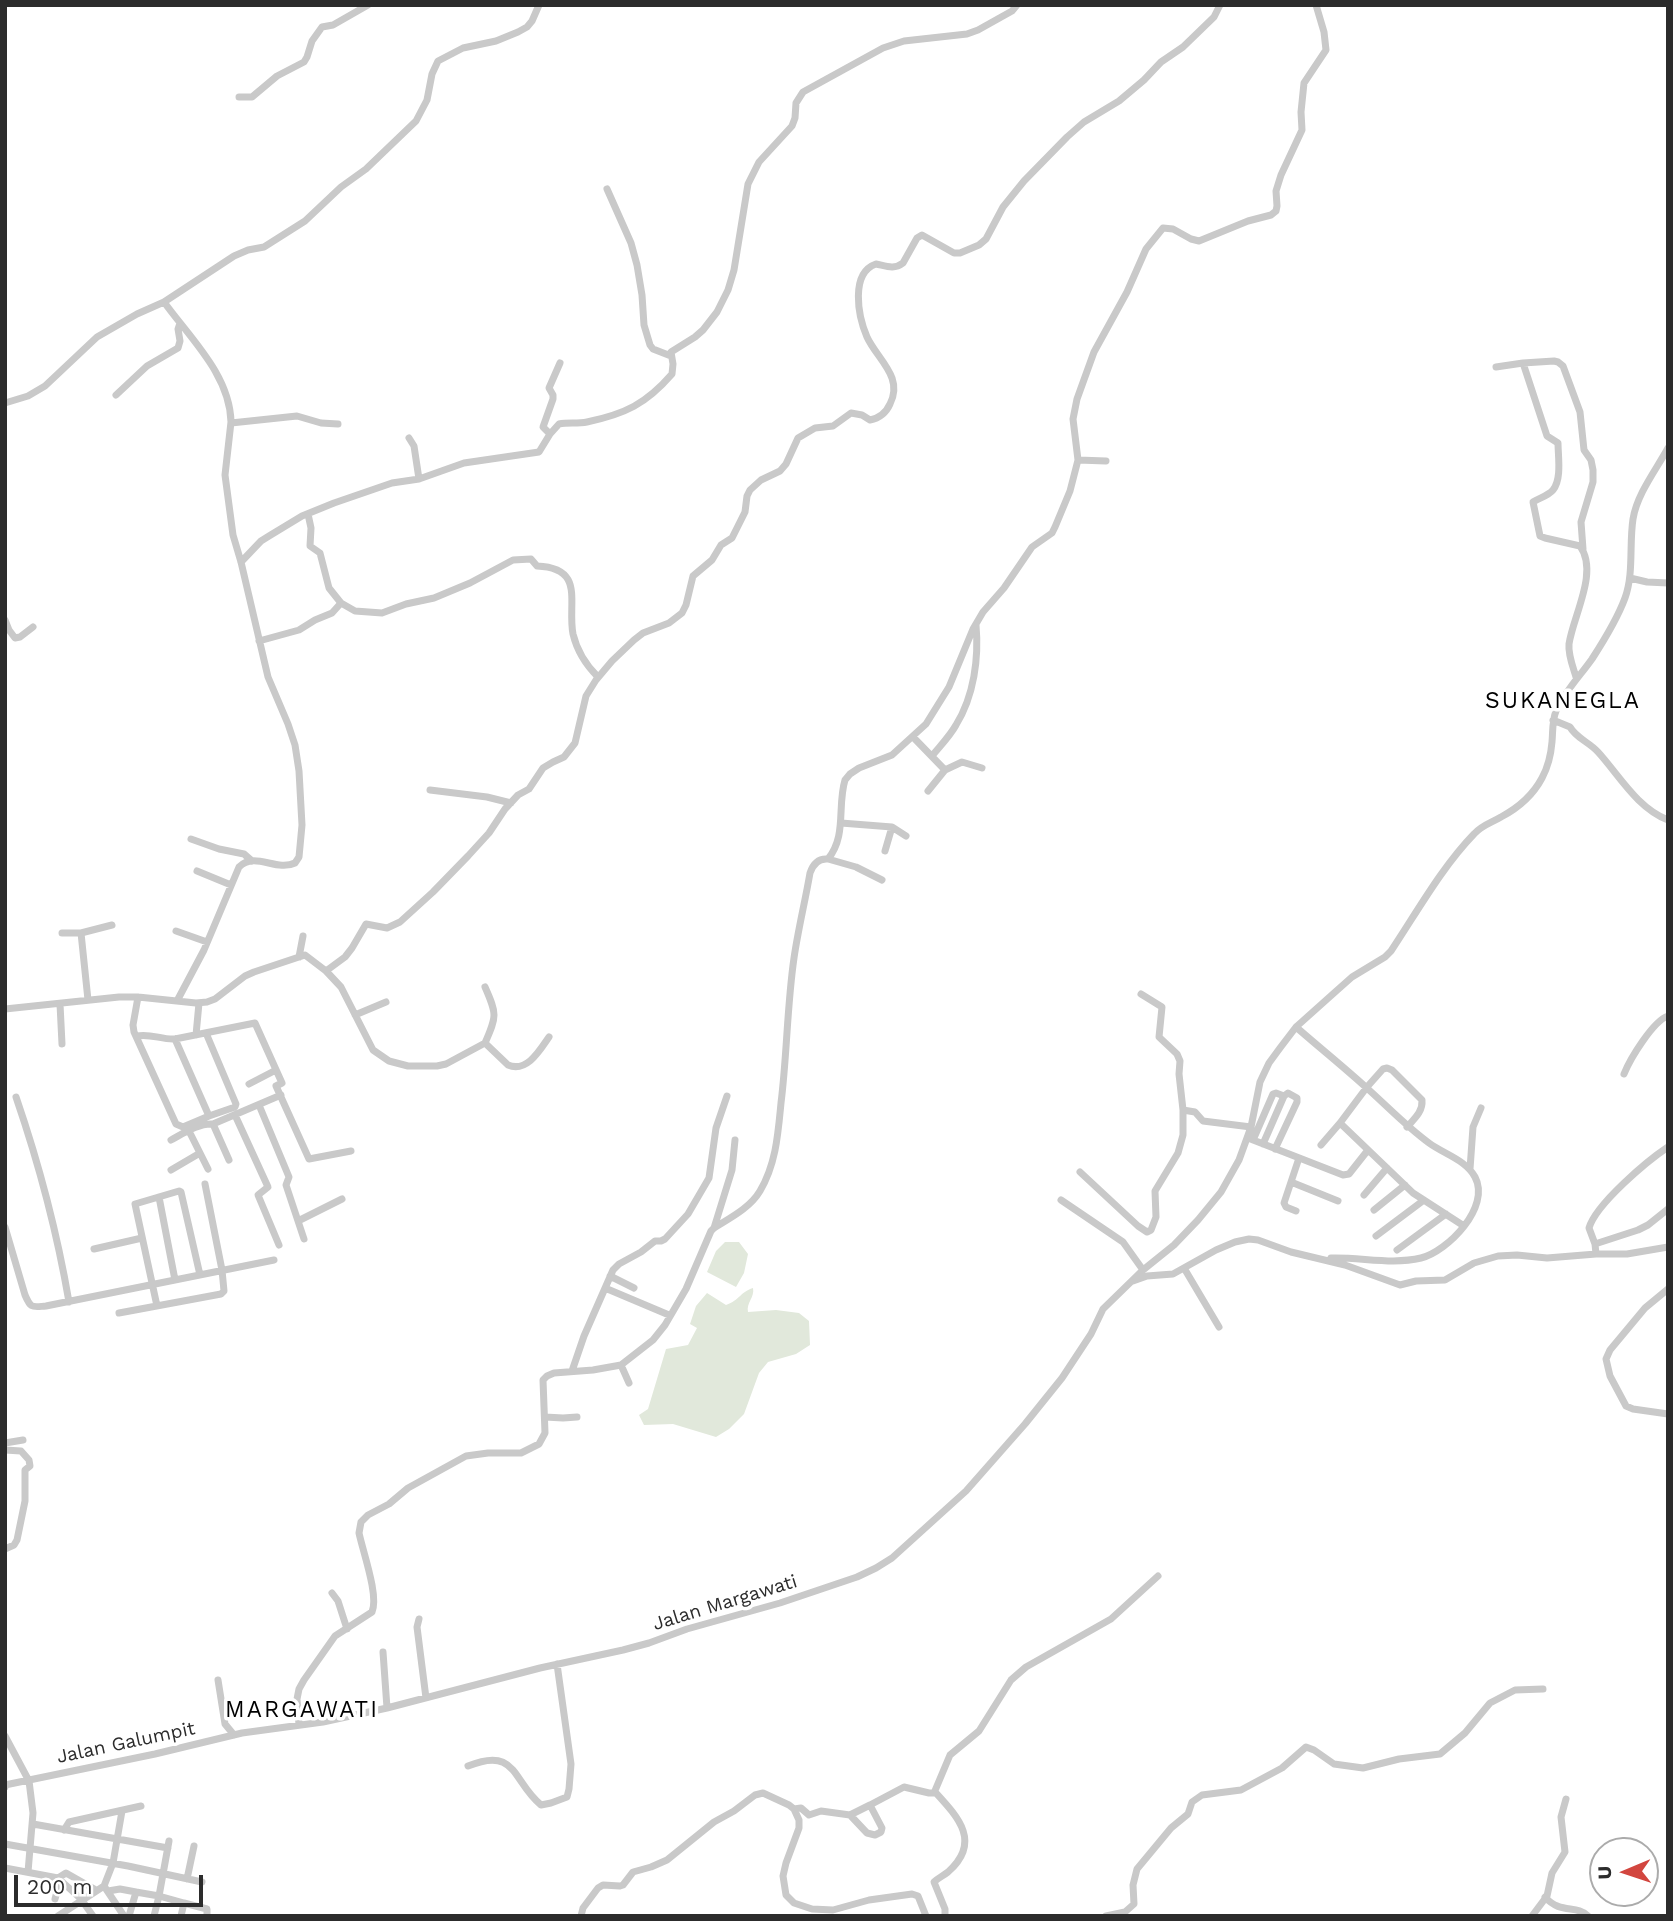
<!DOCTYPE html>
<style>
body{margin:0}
#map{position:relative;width:1673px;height:1921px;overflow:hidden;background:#fff;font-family:"Work Sans",sans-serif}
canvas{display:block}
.frame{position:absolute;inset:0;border:7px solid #2c2c2c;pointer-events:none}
.north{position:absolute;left:1589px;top:1837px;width:70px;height:70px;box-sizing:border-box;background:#fff;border:2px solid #ababab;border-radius:50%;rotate:268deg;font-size:19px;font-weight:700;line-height:28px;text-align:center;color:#2c2c2c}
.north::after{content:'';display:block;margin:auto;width:24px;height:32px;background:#d2463f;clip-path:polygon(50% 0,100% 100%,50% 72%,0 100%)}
.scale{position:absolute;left:14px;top:1875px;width:189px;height:32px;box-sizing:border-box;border:4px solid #2c2c2c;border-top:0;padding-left:9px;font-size:21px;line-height:24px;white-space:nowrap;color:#2c2c2c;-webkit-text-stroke:5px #fff;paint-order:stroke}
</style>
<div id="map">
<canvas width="1673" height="1921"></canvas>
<div class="frame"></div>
<div class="north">U</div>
<div class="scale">200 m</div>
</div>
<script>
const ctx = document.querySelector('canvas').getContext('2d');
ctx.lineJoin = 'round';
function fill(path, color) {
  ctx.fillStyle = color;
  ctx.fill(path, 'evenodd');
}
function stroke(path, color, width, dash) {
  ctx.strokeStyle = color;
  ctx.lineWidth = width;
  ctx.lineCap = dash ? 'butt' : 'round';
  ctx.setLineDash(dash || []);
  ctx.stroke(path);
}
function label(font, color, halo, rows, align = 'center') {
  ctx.font = font + ' "Work Sans",sans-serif';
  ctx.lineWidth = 7;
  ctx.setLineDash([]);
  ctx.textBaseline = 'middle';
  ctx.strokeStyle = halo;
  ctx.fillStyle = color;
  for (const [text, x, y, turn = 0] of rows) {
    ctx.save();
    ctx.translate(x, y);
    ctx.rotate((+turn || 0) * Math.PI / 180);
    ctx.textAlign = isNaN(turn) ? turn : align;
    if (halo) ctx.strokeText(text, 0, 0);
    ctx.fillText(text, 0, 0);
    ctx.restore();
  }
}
fill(new Path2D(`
 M725,1242H739L748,1254L744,1273L736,1287L707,1272L716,1251Z
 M753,1288C755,1297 746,1303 748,1312L776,1310L799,1313L809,1321L810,1345L796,1354L768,1362L759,1373L744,1414L729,1429L716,1437L673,1424L644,1425L639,1415L648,1409L666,1349L688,1345L697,1328L690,1324L696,1306L707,1293L726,1305C740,1300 740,1292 753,1288Z`), '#e1e8db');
stroke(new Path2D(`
 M239,97H252L277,76L304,62L307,57L312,41L322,27L333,25L368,5
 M607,189L631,243L637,265L642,295L644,325L650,345L653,349L671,356
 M164,302C190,338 230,375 231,422L225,475L233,535L241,562L268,677L288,724L295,745L299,771L302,825L299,857L295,863C276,872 255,851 239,867L204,950L177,1001
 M1523,363L1547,436L1558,443C1558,456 1562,479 1553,490C1548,496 1539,498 1533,502L1540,536L1545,538L1580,546C1599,572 1573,616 1569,644C1568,655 1573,667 1576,677
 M1496,367L1523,363L1554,361L1558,362L1563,366L1580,412L1584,450L1591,460L1593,470V482L1581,522L1583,549
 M116,395L147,366L178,348L180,341L178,329L180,323
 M5,403L28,396L45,386L97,337L137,314L164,302L234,256L248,250L264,247L305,221L341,187L366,169L416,121L427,100L432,74L438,61L463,48L496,41L518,32L527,27L532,21L539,5
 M231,423L297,416L321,423L338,424
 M550,434L543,427L553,399V395L549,388L560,363
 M409,438L414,446L419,479
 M1078,460L1106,461
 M308,514L311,528L310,546L320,553L329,588L341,603L355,611L382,613L406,604L434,598L470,583L513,560L531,559L537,566C586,568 567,603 573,634C577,651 586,665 598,677
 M241,562L261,541L269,536L302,516L334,503L392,483L419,479L464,463L539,452L550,434L559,424C568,422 577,424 587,422C625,414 646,404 672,374L673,364L671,352L695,337L703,330L717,312L728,290L734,270L748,184L759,162L792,126L795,118L796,103L803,92L883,48L904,41L967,34L978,30L1012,11L1017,5
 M1630,578L1647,582L1668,583
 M5,620L9,630L15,638L20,637L33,627
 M259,641L299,630L315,620L332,613L341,603
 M1553,720L1570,727C1576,738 1589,742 1598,752C1619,775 1637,808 1668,820
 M913,737L945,770L928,791
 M932,756C940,746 950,736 956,725C974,696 979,658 976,625
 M945,770L962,762L982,768
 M430,790L487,797L511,803
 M841,823L892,827L906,836
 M191,839L219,849L244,854L252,861
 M885,851L892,827
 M828,859L856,867L882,880
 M197,871L231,885
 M176,931L207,942
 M62,933H81L112,925
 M81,933L88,1000
 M299,957L303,936
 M326,971L345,957L352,948L366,924L387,928L400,922L433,892L468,856L489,833L505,809L518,795L529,789L543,768L553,762L564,757L575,743L586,696L596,680L612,661L634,640L643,633L669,623L682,613L686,605L693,576L712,560L721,545L732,538L745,512L747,496L750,490L761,480L780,471L786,464L798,438L815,428L833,426L851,413L862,415L870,420C880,418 886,413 890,404C904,377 877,359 867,337C858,316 850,273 876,264C886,266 894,270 903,263L917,238L922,235L954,253H960L979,245L986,239L1003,207L1024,181L1067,137L1084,122L1119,101L1144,80L1161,62L1183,47L1214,17L1220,5
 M138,997L133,1025L134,1032L176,1124L183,1127L209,1116L175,1039
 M60,1004L62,1044
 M5,1009L119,997H138L196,1003L207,1002L215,999L245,976L254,972L305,955L326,971L341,987L373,1050L389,1061L408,1066H437L446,1064L485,1043L508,1065C527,1073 540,1050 549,1037
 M355,1015L386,1002
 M1296,1027C1320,1048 1345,1068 1369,1090C1389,1108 1407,1127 1429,1143C1444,1154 1466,1160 1475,1177C1491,1207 1448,1251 1421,1258C1392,1265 1361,1257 1331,1258
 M206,1033L236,1104L235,1107L209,1116
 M196,1035L199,1003
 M137,1036C150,1033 162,1040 175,1039L255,1023L282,1083L276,1086L309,1159L351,1151
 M485,1043C497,1016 497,1014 485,987
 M1624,1074C1630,1059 1653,1021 1668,1016
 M249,1084L276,1070
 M16,1097C39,1164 57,1232 69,1302
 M259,1105L289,1177L286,1185L304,1239
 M1183,1110L1195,1112L1203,1121L1251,1127
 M235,1115L268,1187L258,1195L279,1245
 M213,1124L229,1160
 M1407,1127C1414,1119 1423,1112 1422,1100L1392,1070L1387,1068L1383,1069L1367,1087L1340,1123L1413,1193L1464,1226
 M189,1131L208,1169
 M1248,1138L1343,1175L1349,1174L1368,1150
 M171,1140C184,1133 199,1123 213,1124L281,1095
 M1253,1140L1273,1094L1276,1093L1284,1096
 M1263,1144L1284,1096L1288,1093L1297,1098V1102L1275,1149
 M1321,1145L1340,1123
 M1470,1169L1473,1127L1481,1108
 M171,1170L200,1153
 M1080,1172L1138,1226L1147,1232L1151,1230L1156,1217L1155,1191L1178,1153L1183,1135V1110L1179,1074L1180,1061L1177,1054L1159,1037L1162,1007L1141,994
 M1291,1182L1338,1201
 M1364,1195L1387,1168
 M159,1197L175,1280
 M1061,1200L1123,1242L1143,1270
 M1374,1210L1405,1185
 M1296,1211L1286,1207L1284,1203L1299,1158
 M298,1221L342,1199
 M5,1227L25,1295C31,1309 32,1307 46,1306L274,1260
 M714,1228L732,1170L735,1140
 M1376,1236L1424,1200
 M1595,1244L1638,1230L1648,1225L1668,1209
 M94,1249L142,1238
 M1397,1250L1446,1214
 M1596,1254L1595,1244L1589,1228C1596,1204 1647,1161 1668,1147
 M1184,1268L1219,1327
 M610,1276L634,1288
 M1133,1281L1147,1276L1173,1274L1216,1250L1235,1242L1249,1239L1258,1240L1291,1252L1345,1265L1400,1285L1416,1281L1445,1280L1474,1263L1498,1256L1517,1255L1547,1258L1596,1254H1627L1668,1247
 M605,1288L669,1315
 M1668,1289L1645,1308L1610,1350L1606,1359L1610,1376L1626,1406L1633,1409L1668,1414
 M157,1306L135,1204L179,1191L181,1192L200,1275
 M119,1313L221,1294L224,1291L222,1270L205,1184
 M621,1365L629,1383
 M572,1371L584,1336L613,1270L619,1264L641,1252L655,1241H661L665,1239L688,1214L709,1178L716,1128L727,1096
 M545,1417L563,1418L577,1417
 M5,1443L23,1440
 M5,1450L21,1451L29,1460L30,1466L25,1470V1501L17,1540L14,1545L5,1549
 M332,1593L338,1601L347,1629
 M419,1619L417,1627L426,1698
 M383,1652L387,1708
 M218,1680L225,1724L234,1735
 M299,1725L297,1699L299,1689L304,1680L335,1636L372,1612C379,1596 363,1552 359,1533L361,1522L368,1515L389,1504L408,1488L466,1456L488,1453H521L539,1444L545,1433L543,1380L547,1376L554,1373L593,1370L621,1365L653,1340L665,1325L686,1289L711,1231L714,1228C730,1218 750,1208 760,1191C776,1164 778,1134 781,1103C787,1055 787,1006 794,958C798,930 805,902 810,873C813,864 818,858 828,859C847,836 837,806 845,780L850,774L859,768L892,755L926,724L949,687L973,629L983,612L1004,588L1032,547L1052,533L1055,527L1070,491L1078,460L1073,419L1077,399L1094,352L1127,292L1146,249L1163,228L1173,229L1191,239L1199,241L1248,221L1271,215L1276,211L1277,206L1276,191L1281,175L1302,130L1301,112L1304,83L1326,50L1324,32L1316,5
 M5,1736L29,1781L33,1813L28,1872
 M468,1766C517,1746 512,1781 541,1805L551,1803L567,1797L569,1789L571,1764L557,1664
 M5,1787V1785L155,1754L242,1733L323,1722L387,1708L540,1668L623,1650L649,1643L687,1629L780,1603L857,1577L876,1568L892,1558L966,1491L1025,1424L1062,1378L1091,1334L1103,1309L1143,1270L1174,1245L1198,1220L1221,1192L1239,1160L1251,1127L1260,1082L1269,1063L1280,1048L1296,1027L1334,993L1352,977L1385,957L1391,951C1417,912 1442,867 1474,834C1482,825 1491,823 1501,817C1518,808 1533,795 1542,778C1548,767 1551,754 1552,742C1553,731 1552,721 1556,711C1565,691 1580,676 1592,659C1603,642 1618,617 1625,598C1634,573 1629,545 1633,519C1637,494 1656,470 1668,448
 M935,1792C958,1817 982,1842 948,1872C943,1876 938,1878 934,1882L945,1909V1916
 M794,1809L801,1808L809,1815L821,1811L850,1815L867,1833L875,1835L881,1832L882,1828L870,1805L904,1787L929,1793H934L950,1755L979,1731L1011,1680L1026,1667L1111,1619L1158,1576
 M850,1815L870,1805
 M33,1824L168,1848
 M64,1830L69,1822L141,1806
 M169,1841L159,1896L184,1903L181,1916
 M5,1844L128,1866L202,1882
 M5,1868L58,1878L81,1899L93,1916
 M58,1878L66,1873L96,1890
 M187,1879L194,1846
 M104,1886L124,1916
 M108,1891L120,1889L136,1892
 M1545,1897C1561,1915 1576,1904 1588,1916
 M55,1899L60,1881
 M184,1903L207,1909V1916
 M58,1916L104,1886L113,1863L122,1811
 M129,1916L136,1892L159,1896L154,1916
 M581,1916L583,1908L598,1888L603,1885L620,1886L623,1885L633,1872L651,1867L667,1860L714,1822L734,1811L755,1795L763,1793L789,1805L794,1809L799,1820V1828L786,1863L783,1876L786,1895L794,1903L812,1909L833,1910L869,1900L912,1894L918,1896L926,1916
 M1106,1916L1125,1912L1134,1904L1133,1885L1137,1869L1171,1828L1188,1814L1192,1802L1202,1795L1241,1790L1282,1768L1306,1747L1314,1750L1334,1764L1363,1768L1399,1759L1440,1754L1465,1733L1490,1703L1515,1690L1543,1689
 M1532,1916L1547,1896L1552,1873L1565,1852L1561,1817L1566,1799`), '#c9c9c9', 7);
label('19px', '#2c2c2c', '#fff', [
 ["Jalan Margawati",725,1603,-17],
 ["Jalan Galumpit",126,1743,-12]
]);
ctx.letterSpacing = '2px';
label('23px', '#000', '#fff', [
 ["SUKANEGLA",1563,701],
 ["MARGAWATI",302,1710]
]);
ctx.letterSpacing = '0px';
</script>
